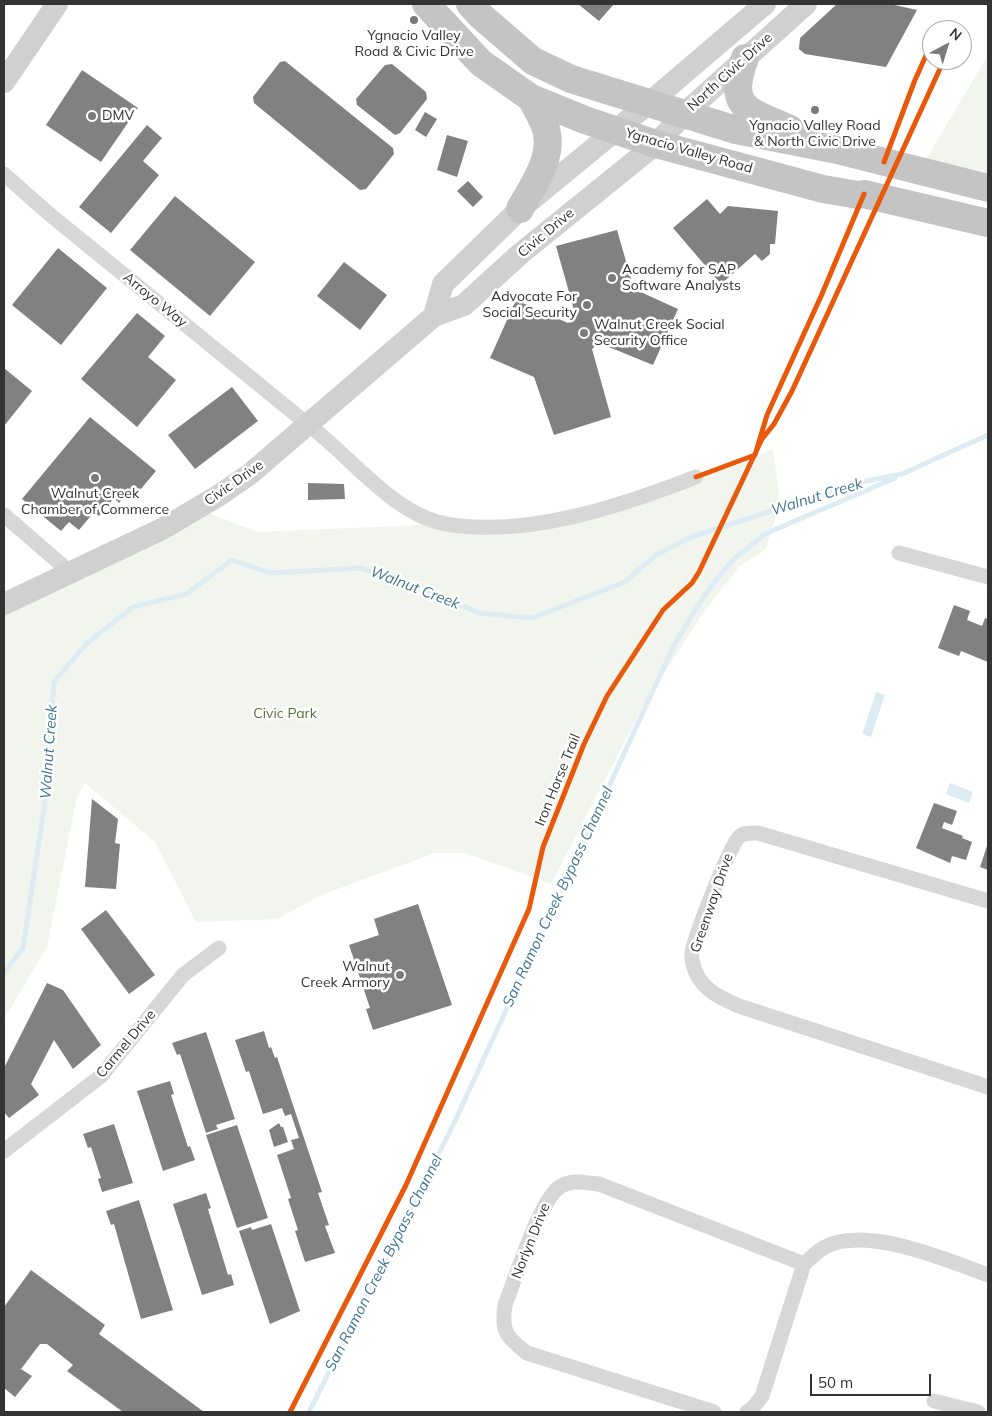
<!DOCTYPE html>
<style>
body{margin:0}
#map{position:relative;width:992px;height:1416px;overflow:hidden;background:#fff;font-family:Mulish,sans-serif}
canvas{display:block}
.frame{position:absolute;inset:0;border:5px solid #333;pointer-events:none}
.north{position:absolute;left:922px;top:20px;width:50px;height:50px;box-sizing:border-box;background:#fff;border:1px solid #adadad;border-radius:50%;rotate:39deg;font-size:14px;font-weight:700;line-height:20px;text-align:center;color:#333}
.north::after{content:'';display:block;margin:auto;width:18px;height:22px;background:#7a7a7a;clip-path:polygon(50% 0,100% 100%,50% 72%,0 100%)}
.scale{position:absolute;left:810px;top:1374px;width:121px;height:22px;box-sizing:border-box;border:2px solid #333;border-top:0;padding-left:6px;font-size:15px;line-height:18px;white-space:nowrap;color:#333;-webkit-text-stroke:4px #fff;paint-order:stroke}
</style>
<div id="map">
<canvas width="992" height="1416"></canvas>
<div class="frame"></div>
<div class="north">N</div>
<div class="scale">50 m</div>
</div>
<script>
const ctx = document.querySelector('canvas').getContext('2d');
ctx.lineJoin = 'round';
function fill(path, color) {
  ctx.fillStyle = color;
  ctx.fill(path, 'evenodd');
}
function stroke(path, color, width, dash) {
  ctx.strokeStyle = color;
  ctx.lineWidth = width;
  ctx.lineCap = dash ? 'butt' : 'round';
  ctx.setLineDash(dash || []);
  ctx.stroke(path);
}
function label(font, color, halo, rows, align = 'center') {
  ctx.font = font + ' Mulish,sans-serif';
  ctx.lineWidth = 5;
  ctx.setLineDash([]);
  ctx.textBaseline = 'middle';
  ctx.strokeStyle = halo;
  ctx.fillStyle = color;
  for (const [text, x, y, turn = 0] of rows) {
    ctx.save();
    ctx.translate(x, y);
    ctx.rotate((+turn || 0) * Math.PI / 180);
    ctx.textAlign = isNaN(turn) ? turn : align;
    if (halo) ctx.strokeText(text, 0, 0);
    ctx.fillText(text, 0, 0);
    ctx.restore();
  }
}
fill(new Path2D(`
 M988,55V188L919,171Z
 M773,449L779,493L778,508L766,549L739,567L705,610L643,706L551,884L465,853H435L321,895L277,919L196,922L155,842L85,783L77,797L47,947L4,1019V604L197,509L258,532L445,524L521,527L739,465Z`), '#f1f5ed');
fill(new Path2D(`
 M876,692L885,695L871,737L862,734Z
 M950,783L973,792L969,803L946,794Z`), '#ddebf3');
stroke(new Path2D(`
 M4,972L23,948L44,808L54,682L86,644L133,607L186,594L232,560L270,573L361,568L416,585L479,613L532,618L625,582L656,555L691,537L861,482L902,474L988,435
 M309,1412L456,1119L674,645L704,596L720,575L735,558L767,533L895,478`), '#ddebf3', 5);
fill(new Path2D(`
 M578,4H614L599,21Z
 M837,4H890L917,10L886,67L805,54L799,49L800,38Z
 M285,61L393,148L394,154L366,189L360,190L254,103L253,97L280,62Z
 M392,64L426,92L427,99L400,133L395,135L357,105L356,99L385,65Z
 M82,70L138,108L101,162L46,125Z
 M425,112L437,119L426,137L415,130Z
 M147,125L162,138L143,161L159,175L111,233L79,207Z
 M447,135L468,141L457,177L437,170Z
 M468,181L483,197L473,207L457,191Z
 M175,196L255,262L210,316L130,250Z
 M707,199L720,214L728,206L778,211L775,244H770V254L762,261L755,254L721,284L673,228Z
 M617,230L634,289L678,309L653,365L599,343L592,349L611,417L554,435L534,377L490,358L516,300L568,323L576,317L556,246Z
 M58,248L107,288L61,345L12,305Z
 M344,262L387,295L360,330L317,296Z
 M137,313L165,336L148,357L176,380L137,427L81,379Z
 M4,368L32,391L4,426Z
 M232,387L258,421L195,469L168,435Z
 M90,417L156,471L140,490L134,485L119,503L114,498L99,516L94,512L79,530L69,522L61,531L22,499Z
 M308,483L344,484L345,499L308,500Z
 M954,605L970,611L967,620L982,626L985,618L988,619V662L961,651L959,656L938,648Z
 M92,799L118,819L115,843L120,844L116,889L85,887Z
 M934,803L957,811L952,825L944,822L942,828L963,836L962,838L972,842L966,860L952,856L950,863L916,848Z
 M988,843V870L980,867Z
 M418,904L452,1005L373,1030L366,1009L370,1008L349,945L379,935L374,919Z
 M106,910L155,975L129,994L81,929Z
 M47,983L63,990L101,1045L73,1069L54,1040L31,1084L39,1095L9,1118L4,1112V1068Z
 M264,1031L269,1048L271,1047L275,1058L277,1057L322,1192L318,1193L329,1225L325,1226L335,1253L305,1262L295,1231L298,1230L288,1199L291,1198L277,1155L294,1149L291,1140L299,1138L291,1114L285,1116L282,1108L263,1114L249,1071L246,1072L235,1040Z
 M206,1032L235,1119L216,1125L218,1129L206,1133L180,1054L177,1055L172,1043Z
 M170,1081L174,1094L171,1095L188,1147L190,1146L195,1160L163,1171L137,1091Z
 M279,1123L281,1127H283L288,1142L274,1147L269,1130Z
 M114,1124L133,1183L102,1192L98,1179L101,1178L91,1147L88,1148L83,1134Z
 M237,1125L268,1218L237,1228L206,1135Z
 M206,1193L211,1208L208,1209L228,1275L231,1274L234,1285L202,1295L173,1204Z
 M139,1200L173,1310L141,1319L114,1224L111,1225L106,1211Z
 M271,1224L300,1311L270,1324L239,1231L251,1227L252,1230Z
 M31,1270L105,1325L99,1334L204,1412H123L67,1371L73,1365L47,1344H40L21,1369L32,1376L15,1397L4,1388V1307Z`), '#818181');
stroke(new Path2D(`
 M4,174L48,213C138,286 227,359 316,431C355,462 396,515 446,524C527,538 621,506 696,477
 M4,515L70,572
 M899,553L988,577
 M988,901L758,833C751,833 744,832 739,837C730,845 694,938 692,953C691,959 694,969 697,975C706,992 723,999 739,1006L988,1087
 M4,1151L101,1076L183,975L219,948
 M804,1264C810,1259 817,1251 825,1247C866,1225 947,1260 988,1275
 M934,1401L978,1412
 M714,1412L527,1353C506,1337 501,1331 505,1305C515,1280 540,1198 561,1186C573,1179 586,1183 599,1184L804,1264L762,1396L752,1409L747,1412`), '#d7d7d7', 15);
stroke(new Path2D(`
 M4,82L57,4
 M434,316L443,284L520,209L649,103L765,4
 M4,604L162,529L218,496L250,474L434,316L464,305L520,254L656,144L685,113L806,4`), '#d0d0d0', 22);
stroke(new Path2D(`
 M426,4L481,63L531,98L585,120L656,144L823,189L858,195L864,194L988,223
 M470,4L481,16L533,61L571,79L736,130L837,150L988,188
 M745,58C726,109 748,110 790,129
 M520,209C533,185 554,158 546,129C543,119 536,108 531,98`), '#c4c4c4', 28);
stroke(new Path2D(`
 M884,162L915,80L932,42
 M696,477L755,455L767,415L822,294L864,194
 M290,1412L406,1185L529,909L543,847L584,744L607,696L663,610L692,583L699,572L762,439L774,424L792,391L944,60`), '#e8590c', 5);
for (const [x, y, r, color] of [
 [414,20,5,"#7a7a7a"],
 [815,110,5,"#7a7a7a"],
 [92,116,5,"#7a7a7a"],
 [612,278,5,"#7a7a7a"],
 [587,305,5,"#7a7a7a"],
 [584,333,5,"#7a7a7a"],
 [95,478,5,"#7a7a7a"],
 [400,975,5,"#7a7a7a"]
]) {
  const dot = new Path2D();
  dot.arc(x, y, r, 0, 2 * Math.PI);
  ctx.fillStyle = color;
  ctx.fill(dot);
  stroke(dot, '#fff', 2);
}
label('14px', '#333', '#fff', [
 ["Ygnacio Valley",414,36],
 ["Road & Civic Drive",414,52],
 ["DMV",102,116,"left"],
 ["Ygnacio Valley Road",815,126],
 ["& North Civic Drive",815,142],
 ["Academy for SAP",622,270,"left"],
 ["Software Analysts",622,286,"left"],
 ["Advocate For",577,297,"right"],
 ["Social Security",577,313,"right"],
 ["Walnut Creek Social",594,325,"left"],
 ["Security Office",594,341,"left"],
 ["Walnut Creek",95,494],
 ["Chamber of Commerce",95,510],
 ["Walnut",390,967,"right"],
 ["Creek Armory",390,983,"right"]
]);
label('14px', '#333', '#fff', [
 ["North Civic Drive",730,72,-42],
 ["Ygnacio Valley Road",689,151,16],
 ["Civic Drive",546,233,-40],
 ["Arroyo Way",155,300,39],
 ["Civic Drive",234,483,-35],
 ["Iron Horse Trail",558,780,-68],
 ["Greenway Drive",712,903,-71],
 ["Carmel Drive",126,1044,-50],
 ["Norlyn Drive",531,1241,-68]
]);
label('14px', '#56703f', '#fff', [
 ["Civic Park",285,714]
]);
label('italic 15px', '#3f7597', '#fff', [
 ["Walnut Creek",817,497,-17],
 ["Walnut Creek",415,588,21],
 ["Walnut Creek",49,752,-86],
 ["San Ramon Creek Bypass Channel",558,897,-65],
 ["San Ramon Creek Bypass Channel",384,1263,-63]
]);
</script>
